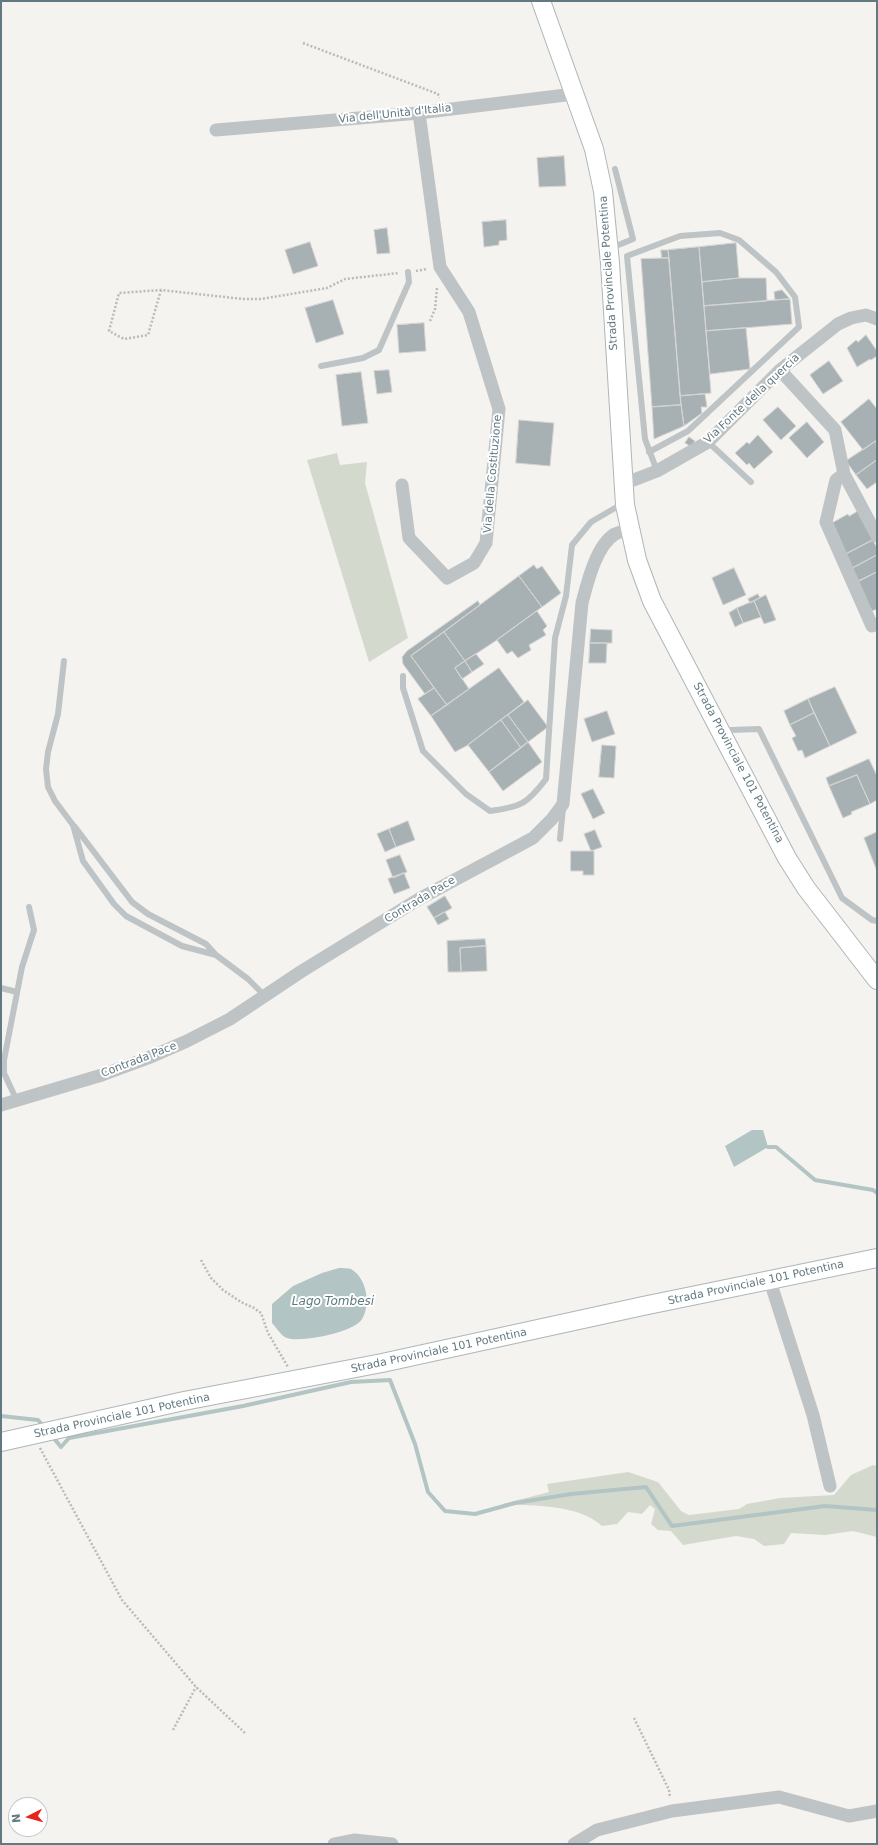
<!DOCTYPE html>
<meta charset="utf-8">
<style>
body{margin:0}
#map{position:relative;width:878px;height:1845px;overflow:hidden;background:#f4f3ef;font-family:"DejaVu Sans",sans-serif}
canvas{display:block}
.frame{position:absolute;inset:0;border:2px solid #627981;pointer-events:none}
.north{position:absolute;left:8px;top:1797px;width:40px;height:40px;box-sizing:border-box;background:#fff;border:1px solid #c0c9cd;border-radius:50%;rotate:264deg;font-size:11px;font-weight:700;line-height:16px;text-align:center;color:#627981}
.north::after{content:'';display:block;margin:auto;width:14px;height:18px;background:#e6261d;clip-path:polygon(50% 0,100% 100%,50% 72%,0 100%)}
</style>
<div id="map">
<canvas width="878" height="1845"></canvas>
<div class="frame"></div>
<div class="north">N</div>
</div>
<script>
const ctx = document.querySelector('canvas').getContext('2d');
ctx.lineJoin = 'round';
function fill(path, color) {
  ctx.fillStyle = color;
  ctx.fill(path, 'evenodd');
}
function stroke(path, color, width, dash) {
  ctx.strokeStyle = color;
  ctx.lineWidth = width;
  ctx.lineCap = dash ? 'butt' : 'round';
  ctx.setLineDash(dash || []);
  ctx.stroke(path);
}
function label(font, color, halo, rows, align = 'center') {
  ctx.font = font + ' "DejaVu Sans",sans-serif';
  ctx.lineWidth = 4;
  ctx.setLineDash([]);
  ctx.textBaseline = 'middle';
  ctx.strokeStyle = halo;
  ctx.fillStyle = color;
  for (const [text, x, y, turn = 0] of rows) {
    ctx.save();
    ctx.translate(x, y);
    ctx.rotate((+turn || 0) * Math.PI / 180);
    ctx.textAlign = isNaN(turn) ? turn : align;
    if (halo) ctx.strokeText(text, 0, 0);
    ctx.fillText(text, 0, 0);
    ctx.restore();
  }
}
fill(new Path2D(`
 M337,453L340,465L367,462L365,483L408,638L369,662L307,460Z
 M873,1465L877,1466V1537L853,1531L825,1535L791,1533L784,1544L764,1546L754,1539L736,1536L683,1545L671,1531L658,1530L651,1524L655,1509L650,1505L642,1514L628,1512L617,1524L602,1526C578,1504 534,1506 503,1504L549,1492L547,1484L628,1472L658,1482L681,1511L689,1515L739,1509L747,1504L780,1498L834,1495L851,1475Z`), '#d4d9ce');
fill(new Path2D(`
 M752,1130H763L768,1147L734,1167L725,1146Z
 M339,1268C342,1268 348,1268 351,1269C367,1278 371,1305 362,1319C355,1332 301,1343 287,1338C281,1336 276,1327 272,1323V1304L293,1286L322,1273Z`), '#b2c4c4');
stroke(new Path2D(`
 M768,1147H776L815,1180L873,1190L877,1193
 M1,1416L38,1420L45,1428
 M52,1436L61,1447L69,1438L243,1406L351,1382L390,1380L415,1444L428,1492L445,1511L475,1514L515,1503L571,1494L646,1487L672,1526L825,1506L877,1510`), '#b2c4c4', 4);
const building = new Path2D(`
 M564,156L566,186L539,187L537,158Z
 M506,220L507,240L499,241V245L484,247L482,222Z
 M387,228L390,253L377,254L374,230Z
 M310,242L318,266L293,274L285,250Z
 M736,243L739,278L702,282L699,247Z
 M699,247L711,393L680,396L668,250Z
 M661,250H668L669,258H662Z
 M669,258L681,405L652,407L641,259Z
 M739,278H766L767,301L704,306L702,282Z
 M782,290L790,299L775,300L774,292Z
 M790,299L792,324L706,331L704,306Z
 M333,300L344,334L316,343L305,308Z
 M424,323L426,351L399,353L397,325Z
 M746,328L750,369L710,374L706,331Z
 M866,335L877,351V356L871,360L870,359L857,367L847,348L856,340L858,342Z
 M829,361L843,381L823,394L810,375Z
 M389,370L392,392L377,394L374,371Z
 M361,372L368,423L342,426L336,375Z
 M705,394L707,407H701L702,413L684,426L680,396Z
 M869,399L877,409V440L863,450L841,422Z
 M681,405L684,426L654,439L652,407Z
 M778,407L796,426L781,440L763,420Z
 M519,420L554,423L550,466L516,463Z
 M807,422L824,442L807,458L789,438Z
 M758,435L773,452L754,469L749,463L747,465L735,453L747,442L749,444Z
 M689,437L695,441L691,447L685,443Z
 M876,441L877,460L856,475L846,461Z
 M877,460V482L867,489L856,475Z
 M860,510L873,540L846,554L830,524L848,514L849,516Z
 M873,540L877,548V555L851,569L844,555Z
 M877,555V572L858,581L851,569Z
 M534,565L537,569L542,566L561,593L542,607L519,576Z
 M734,568L746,595L723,605L712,578Z
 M877,572V609L872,611L856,583Z
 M519,576L542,607L497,640L465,661L444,632Z
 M758,594L760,598L750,603L748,599Z
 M766,595L776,620L764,624L754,601Z
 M478,601L480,605L411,656L434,688L425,694L403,664L402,657L407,651Z
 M754,601L761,617L743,623L737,608Z
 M737,608L743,623L735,627L729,613Z
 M537,611L547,626L543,630L546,635L529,645L531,650L518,658L512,651L507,654L497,640Z
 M591,629L612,630V643H590Z
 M444,632L465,661L455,668L469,689L447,705L411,656Z
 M590,643H607L606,663H589Z
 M476,654L484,664L472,672L465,661Z
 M465,661L472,672L462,679L455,668Z
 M499,668L524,702L468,745L455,752L431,716Z
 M835,687L857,733L830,746L808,699Z
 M434,688L447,705L431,716L418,699Z
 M808,699L814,713L790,725L784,711Z
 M528,700L548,727L528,742L508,715Z
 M607,711L615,734L592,742L584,719Z
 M814,713L830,746L805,758L802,750L798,751L792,738L796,736L790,725Z
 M508,715L528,742L521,748L501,720Z
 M501,720L521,748L489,772L468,745Z
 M528,742L542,762L503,791L489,772Z
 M602,745L616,746L614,778L599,777Z
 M869,759L877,776V800L870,804L857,775L829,786L826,778Z
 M857,775L870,804L851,812L852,814L843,818L829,786Z
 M593,789L605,813L593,819L581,794Z
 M408,821L415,840L396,847L389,829Z
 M389,829L396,847L385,852L377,834Z
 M595,830L602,847L591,851L584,834Z
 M877,832V871L864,838Z
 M571,851H594V875H583V871H571Z
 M400,855L407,872L393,878L386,860Z
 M404,873L410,888L394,894L388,879Z
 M445,896L452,908L434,918L427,907Z
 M445,912L449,919L438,925L434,918Z
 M485,939L486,946L460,948L461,972H448L447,941Z
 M486,946L487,971L461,972L460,948Z`);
fill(building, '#a7b1b4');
stroke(building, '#d5d4d2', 1);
const secondary = new Path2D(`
 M541,1L594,149L603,191L610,263L625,505L637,560L652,601L787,858L806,888L877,980
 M1,1442L184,1401L382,1363L643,1306L877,1258`);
stroke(secondary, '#aeb6b8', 20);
stroke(new Path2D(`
 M303,43L438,94L439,98
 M416,271L427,269
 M161,290L148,335L124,339L109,331L119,293L161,290L243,299H261L327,288L345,279L399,273
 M430,321L435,309L437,288
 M201,1260L211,1278L223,1290L241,1302L254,1308L261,1313L268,1333L288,1367
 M40,1448L122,1600L196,1687L245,1733
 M634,1718L669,1790L670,1798
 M173,1730L196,1687`), '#b8bbbd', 2.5, [2, 2]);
stroke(new Path2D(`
 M610,246H616L633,239L615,169
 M321,366L363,358L379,350L409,282L408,272
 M708,442L751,482
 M649,452L688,431L799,327L795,297L776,272L739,240L720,233L680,236L627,256L645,439L657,471
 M64,661L58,714L48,752L46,769L48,787L55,801L73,825L83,861L114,904L126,916L182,946L216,955L248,979L264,995
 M403,676V688L423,751L466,794L490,811C521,807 527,804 546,779L555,638L566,596L572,545L591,522L615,508L624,506
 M724,733L731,730L759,729L842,898L872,920L877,921
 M75,827L132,902L148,914L206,944L216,955
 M560,839L563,808
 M1,988L17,992
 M17,1101L4,1073V1060L22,967L34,930L29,907`), '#bec3c5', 6);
stroke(new Path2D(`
 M216,130L419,113L574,94
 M780,370L835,430L844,474L877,536
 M844,474L836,480L826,522L872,626L877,624
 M624,482L631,481L657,471L708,442L780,370L838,324L851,318L866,315L877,319
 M402,485L409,538L447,578L474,563L486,543L499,409L469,312L440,267L419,113
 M1,1105L102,1075L148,1058L187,1041L230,1019L302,971L419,899L533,838L552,819L563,804L582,603C587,584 596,545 615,534C619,532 625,531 630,530
 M770,1281L813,1415L830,1486
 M334,1844L354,1840L392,1844
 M574,1844L597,1830L672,1811L779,1797L849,1816L877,1811`), '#bec3c5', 13);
stroke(secondary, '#fff', 18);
label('11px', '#627981', '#fff', [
 ["Via dell'Unità d'Italia",395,114,-6],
 ["Strada Provinciale Potentina",609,273,-94],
 ["Via Fonte della quercia",752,399,-43],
 ["Via della Costituzione",493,474,-85],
 ["Strada Provinciale 101 Potentina",738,763,62],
 ["Contrada Pace",420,900,-31],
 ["Contrada Pace",139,1060,-21],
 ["Strada Provinciale 101 Potentina",756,1283,-12],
 ["Strada Provinciale 101 Potentina",439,1351,-12],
 ["Strada Provinciale 101 Potentina",122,1416,-12]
]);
label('italic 12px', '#5d7c7f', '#fff', [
 ["Lago Tombesi",333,1302]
]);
</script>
